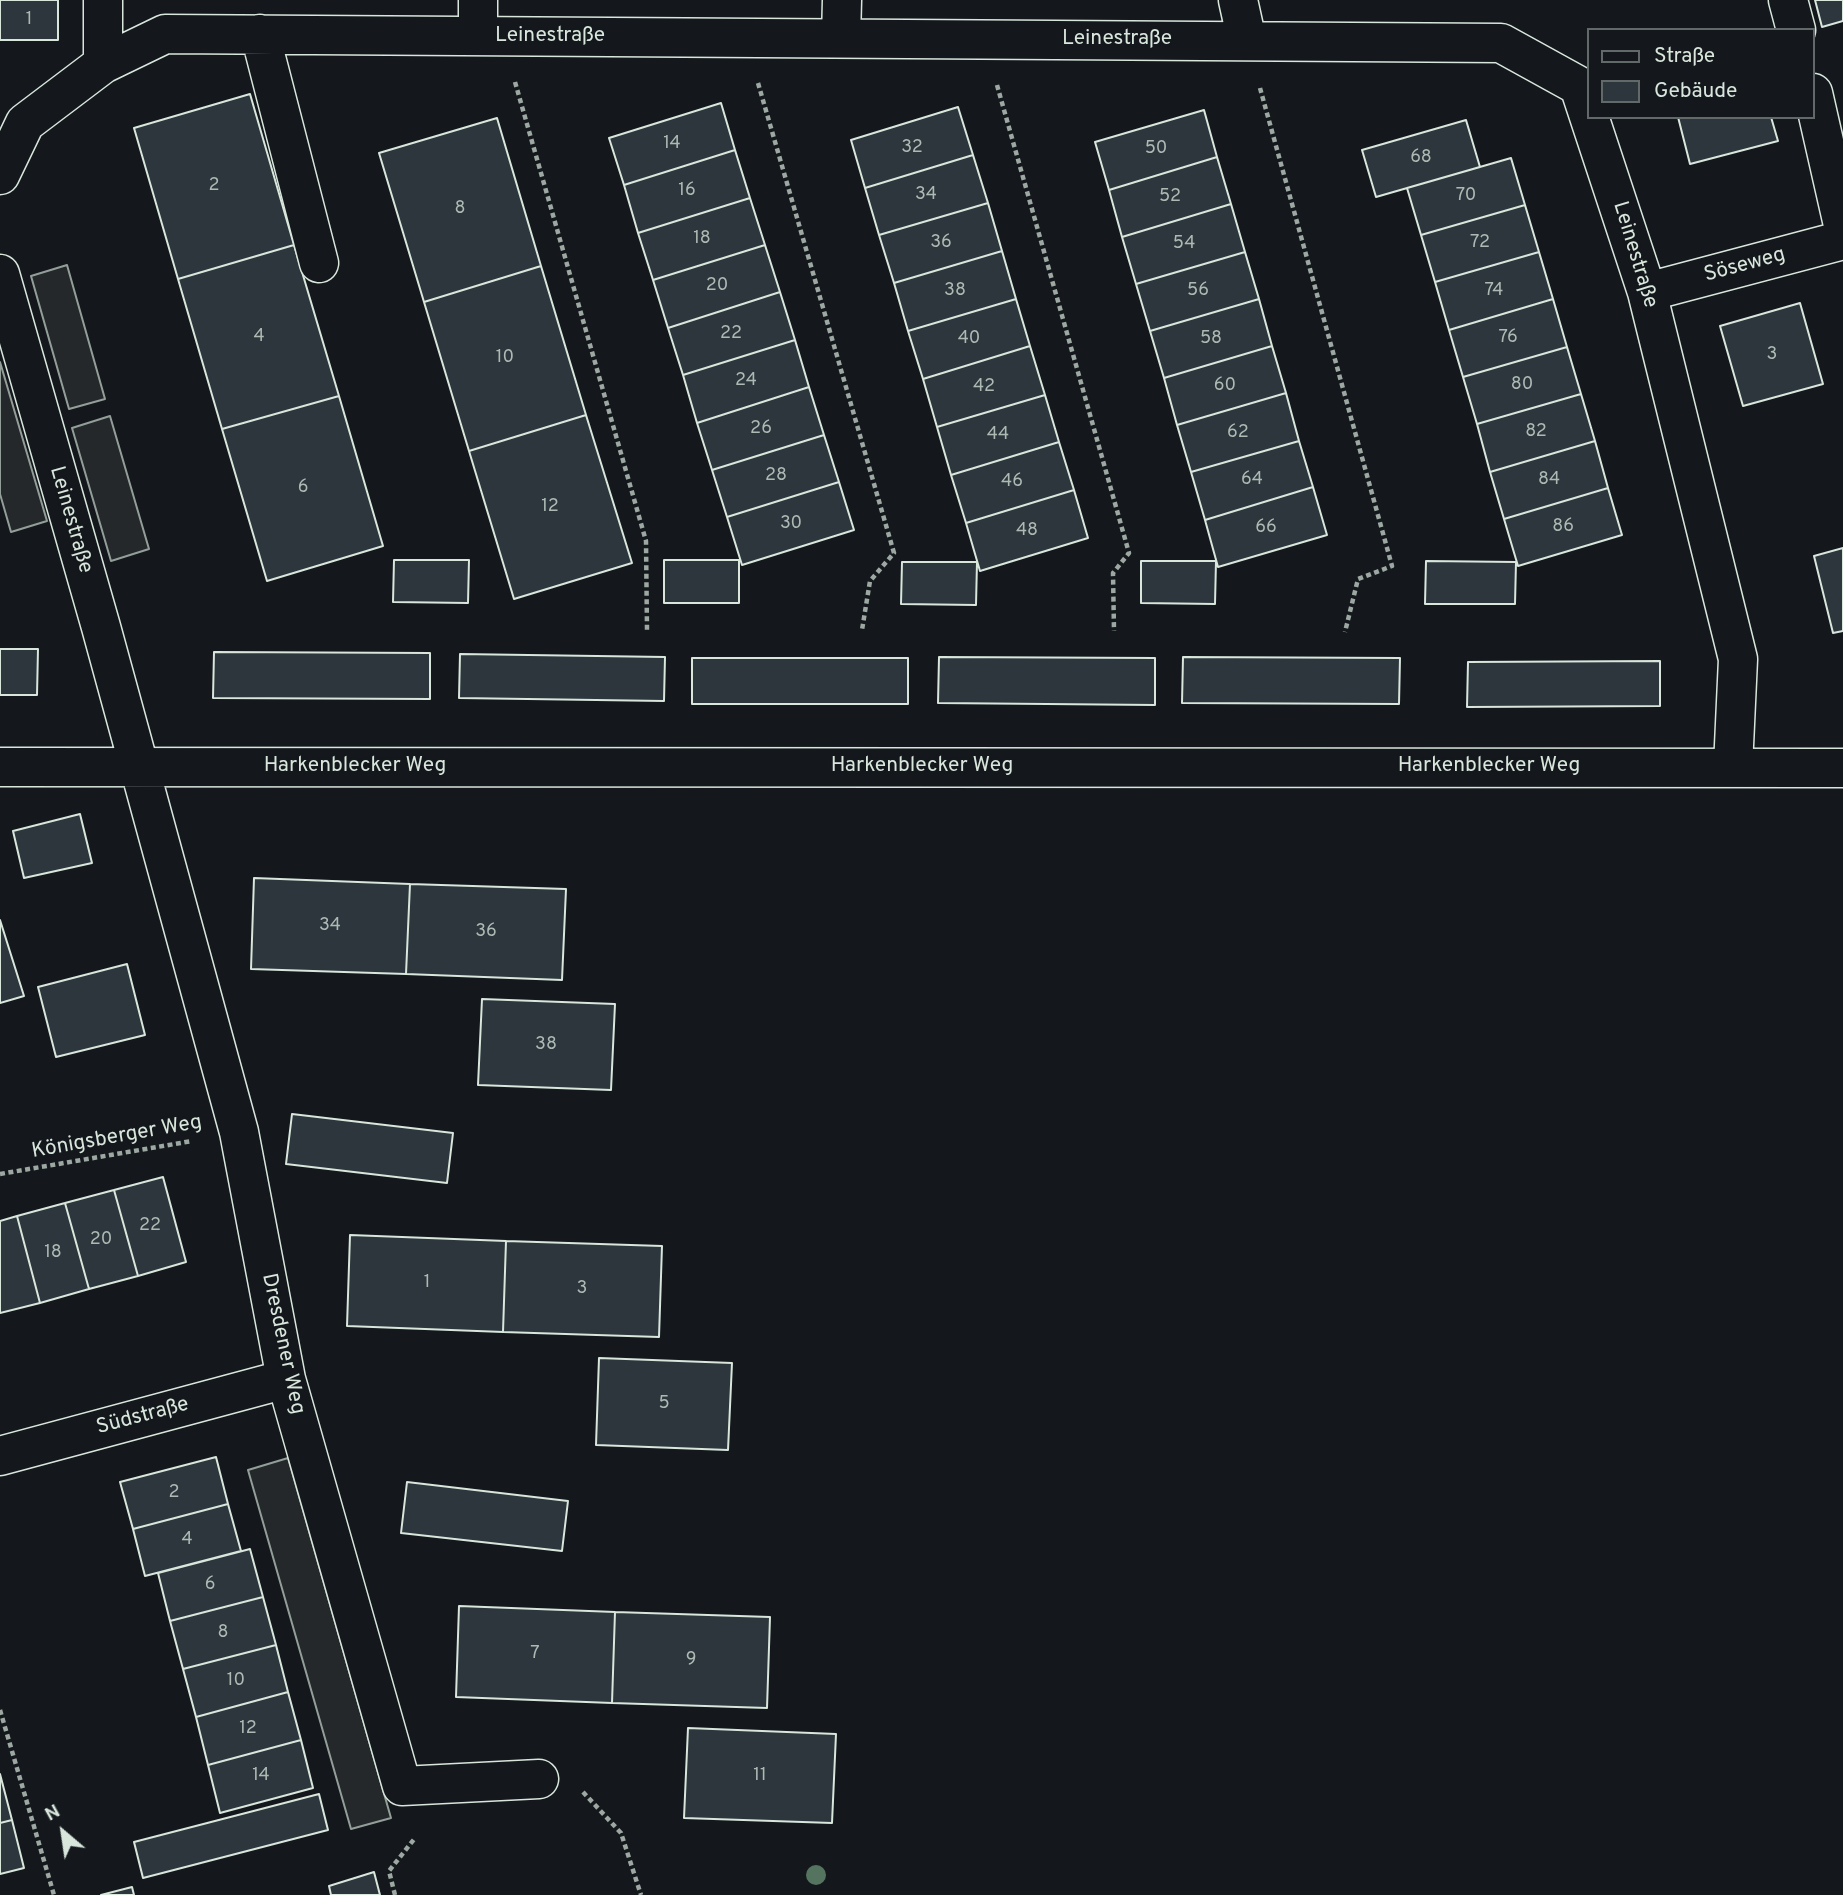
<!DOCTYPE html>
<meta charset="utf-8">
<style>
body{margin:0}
#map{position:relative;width:1843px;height:1895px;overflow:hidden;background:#14181c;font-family:Overpass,sans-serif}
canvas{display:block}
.legend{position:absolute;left:1587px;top:28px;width:228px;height:91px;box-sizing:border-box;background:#14181c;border:2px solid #626a69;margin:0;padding:9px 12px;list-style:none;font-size:21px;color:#d8e6dc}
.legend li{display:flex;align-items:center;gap:14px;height:35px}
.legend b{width:35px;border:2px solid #626a69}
.north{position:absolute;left:28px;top:1797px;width:70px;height:70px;-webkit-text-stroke:5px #14181c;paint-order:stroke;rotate:331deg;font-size:19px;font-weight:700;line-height:28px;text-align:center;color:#d8e6dc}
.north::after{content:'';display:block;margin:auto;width:24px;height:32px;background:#d8e6dc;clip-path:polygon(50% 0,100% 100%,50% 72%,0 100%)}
</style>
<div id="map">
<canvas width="1843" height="1895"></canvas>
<ul class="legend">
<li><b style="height:9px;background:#14181c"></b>Straße</li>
<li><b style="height:19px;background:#2c363c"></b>Gebäude</li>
</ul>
<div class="north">N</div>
</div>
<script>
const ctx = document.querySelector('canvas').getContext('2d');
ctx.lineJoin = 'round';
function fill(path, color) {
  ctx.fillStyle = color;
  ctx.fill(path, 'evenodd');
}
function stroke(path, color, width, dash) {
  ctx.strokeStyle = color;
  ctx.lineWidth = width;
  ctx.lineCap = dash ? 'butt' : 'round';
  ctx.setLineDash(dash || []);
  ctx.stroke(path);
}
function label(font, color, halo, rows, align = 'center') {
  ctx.font = font + ' Overpass,sans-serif';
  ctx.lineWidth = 5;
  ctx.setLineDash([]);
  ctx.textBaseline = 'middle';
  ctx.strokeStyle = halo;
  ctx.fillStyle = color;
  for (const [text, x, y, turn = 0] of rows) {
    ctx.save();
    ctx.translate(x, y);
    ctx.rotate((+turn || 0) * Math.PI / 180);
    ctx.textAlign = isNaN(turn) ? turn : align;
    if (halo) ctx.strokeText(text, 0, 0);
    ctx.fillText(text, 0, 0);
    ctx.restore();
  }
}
const parking = new Path2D(`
 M67,265L105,399L69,409L31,276Z
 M0,362L47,521L11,532L0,494Z
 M110,416L149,549L111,561L72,428Z
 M288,1458L391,1818L351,1829L248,1470Z`);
fill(parking, '#24282b');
stroke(parking, '#939e99', 2);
const building = new Path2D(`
 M0,0H58V40H0Z
 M1815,0H1843V21L1822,27Z
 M250,94L294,245L178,279L134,128Z
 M721,103L735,150L624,185L609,138Z
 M958,107L973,155L865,188L851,140Z
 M1204,110L1217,157L1109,190L1095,142Z
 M1678,117H1771L1778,141L1690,164Z
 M497,118L541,266L424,302L379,153Z
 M1466,120L1480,167L1376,197L1362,150Z
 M735,150L750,198L638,233L624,185Z
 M973,155L988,203L879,235L865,188Z
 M1217,157L1231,204L1122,237L1109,190Z
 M1511,158L1525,205L1421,235L1407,188Z
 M750,198L765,245L653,280L638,233Z
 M988,203L1002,251L894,283L879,235Z
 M1231,204L1245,252L1136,284L1122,237Z
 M1525,205L1539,252L1435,282L1421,235Z
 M294,245L339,396L222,429L178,279Z
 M765,245L780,292L668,328L653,280Z
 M1002,251L1016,299L908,331L894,283Z
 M1245,252L1259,299L1150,331L1136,284Z
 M1539,252L1553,299L1449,330L1435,282Z
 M541,266L586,415L469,451L424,302Z
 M780,292L795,340L683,375L668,328Z
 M1016,299L1030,346L923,379L908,331Z
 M1259,299L1272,346L1164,378L1150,331Z
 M1553,299L1567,347L1463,377L1449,330Z
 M1800,303L1823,384L1743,406L1720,326Z
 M795,340L809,387L697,423L683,375Z
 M1030,346L1045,395L937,427L923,379Z
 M1272,346L1286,393L1177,425L1164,378Z
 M1567,347L1581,394L1477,424L1463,377Z
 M809,387L824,435L712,470L697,423Z
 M1286,393L1299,441L1191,472L1177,425Z
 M1581,394L1595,441L1490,472L1477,424Z
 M1045,395L1059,442L951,475L937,427Z
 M339,396L383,546L267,581L222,429Z
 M586,415L632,563L514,599L469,451Z
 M824,435L839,482L727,517L712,470Z
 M1299,441L1313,487L1205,520L1191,472Z
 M1595,441L1608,488L1504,519L1490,472Z
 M1059,442L1074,490L966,523L951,475Z
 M839,482L854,530L742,565L727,517Z
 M1313,487L1327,535L1218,567L1205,520Z
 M1608,488L1622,535L1518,566L1504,519Z
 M1074,490L1088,538L980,571L966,523Z
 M1843,548V631L1833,633L1814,556Z
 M394,560H469L468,603L393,602Z
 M664,560H739V603H664Z
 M1141,561H1216L1215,604L1141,603Z
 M1426,561L1516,562L1515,604H1425Z
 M902,562H977L976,605L901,604Z
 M0,649H38L37,695H0Z
 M214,652L430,653V699L213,698Z
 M460,654L665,657L664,701L459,698Z
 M939,657L1155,658V705L938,703Z
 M1183,657L1400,658L1399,704L1182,703Z
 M692,658H908V704H692Z
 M1660,661V706L1467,707L1468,662Z
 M80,814L92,863L24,878L13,831Z
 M254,878L410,884L406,974L251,969Z
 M410,884L566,889L562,980L406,974Z
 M0,920L24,996L0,1003Z
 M127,964L145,1035L56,1057L38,987Z
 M482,999L615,1004L611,1090L478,1085Z
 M292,1114L453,1133L447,1183L286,1164Z
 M163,1177L186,1262L138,1276L114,1190Z
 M114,1190L138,1276L89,1289L65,1203Z
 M65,1203L89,1289L40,1303L17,1216Z
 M17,1216L40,1303L0,1313V1221Z
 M350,1235L506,1241L503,1332L347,1326Z
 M506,1241L662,1246L659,1337L503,1332Z
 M599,1358L732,1363L728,1450L596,1445Z
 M216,1457L228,1504L133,1529L120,1482Z
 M407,1482L568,1501L562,1551L401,1533Z
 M228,1504L241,1551L145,1576L133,1529Z
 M250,1549L263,1597L170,1621L158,1573Z
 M263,1597L276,1645L183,1669L170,1621Z
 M459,1606L615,1612L612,1703L456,1697Z
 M615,1612L770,1617L767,1708L612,1703Z
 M276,1645L288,1692L196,1717L183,1669Z
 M288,1692L301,1740L208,1765L196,1717Z
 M688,1728L836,1734L832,1823L684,1818Z
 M301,1740L313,1788L220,1813L208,1765Z
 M0,1774L12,1820L0,1823Z
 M319,1794L328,1830L143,1878L134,1842Z
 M12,1820L24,1868L0,1874V1823Z
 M374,1872L380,1895H331L329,1886Z
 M132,1887L134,1895H101Z`);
fill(building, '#2c363c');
stroke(building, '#d8e6dc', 2);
const minor = new Path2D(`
 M1238,0L1247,41
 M1788,0L1796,30
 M260,34L319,263
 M478,36V0
 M841,38L842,0
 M103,64V0
 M1813,93L1843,225
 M0,175L25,123L103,64L165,34L1501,43L1579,86L1647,292L1738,659L1733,767
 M0,274L101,627L239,1132L286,1379L402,1786L539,1779
 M1647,292L1843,240
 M0,767L1843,768
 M0,1456L286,1379`);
stroke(minor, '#d8e6dc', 41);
stroke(new Path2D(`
 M515,82L646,541L647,630
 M758,83L894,553L870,581L862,630
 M997,85L1129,553L1113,573L1114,631
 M1260,88L1392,566L1358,579L1345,632
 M0,1174L192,1141
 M0,1710L54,1895
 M583,1792L621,1833L641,1895
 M395,1895L389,1871L415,1838`), '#9da8a2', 4.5, [5, 3.5]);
stroke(minor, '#14181c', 38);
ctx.fillStyle = '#55745f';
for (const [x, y] of [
 [816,1875]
]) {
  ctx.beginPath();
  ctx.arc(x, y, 10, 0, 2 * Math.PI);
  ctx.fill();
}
label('18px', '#adbab4', null, [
 ["1",29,20],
 ["14",672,144],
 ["32",912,148],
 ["50",1156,149],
 ["68",1421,158],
 ["2",214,186],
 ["16",687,191],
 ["34",926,195],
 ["70",1466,196],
 ["52",1170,197],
 ["8",460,209],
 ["18",702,239],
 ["36",941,243],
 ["72",1480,243],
 ["54",1184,244],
 ["20",717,286],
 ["38",955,291],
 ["56",1198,291],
 ["74",1494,291],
 ["22",731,334],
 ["4",259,337],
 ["76",1508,338],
 ["40",969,339],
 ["58",1211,339],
 ["3",1772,355],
 ["10",505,358],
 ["24",746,381],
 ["80",1522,385],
 ["60",1225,386],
 ["42",984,387],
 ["26",761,429],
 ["82",1536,432],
 ["62",1238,433],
 ["44",998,435],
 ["28",776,476],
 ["64",1252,480],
 ["84",1549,480],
 ["46",1012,482],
 ["6",303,488],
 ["12",550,507],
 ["30",791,524],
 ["86",1563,527],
 ["66",1266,528],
 ["48",1027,531],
 ["34",330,926],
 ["36",486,932],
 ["38",546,1045],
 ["22",150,1226],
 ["20",101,1240],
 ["18",53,1253],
 ["1",427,1283],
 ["3",582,1289],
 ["5",664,1404],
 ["2",174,1493],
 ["4",187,1540],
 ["6",210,1585],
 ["8",223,1633],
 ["7",535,1654],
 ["9",691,1660],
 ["10",236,1681],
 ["12",248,1729],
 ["14",261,1776],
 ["11",760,1776]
]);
label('21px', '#d8e6dc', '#14181c', [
 ["Leinestraße",550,37],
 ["Leinestraße",1117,40],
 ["Leinestraße",1634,255,73],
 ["Söseweg",1745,266,-15],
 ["Leinestraße",70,520,74],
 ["Harkenblecker Weg",355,767],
 ["Harkenblecker Weg",922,767],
 ["Harkenblecker Weg",1489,767],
 ["Königsberger Weg",117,1138,-10],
 ["Dresdener Weg",282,1344,78],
 ["Südstraße",143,1417,-15]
]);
</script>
